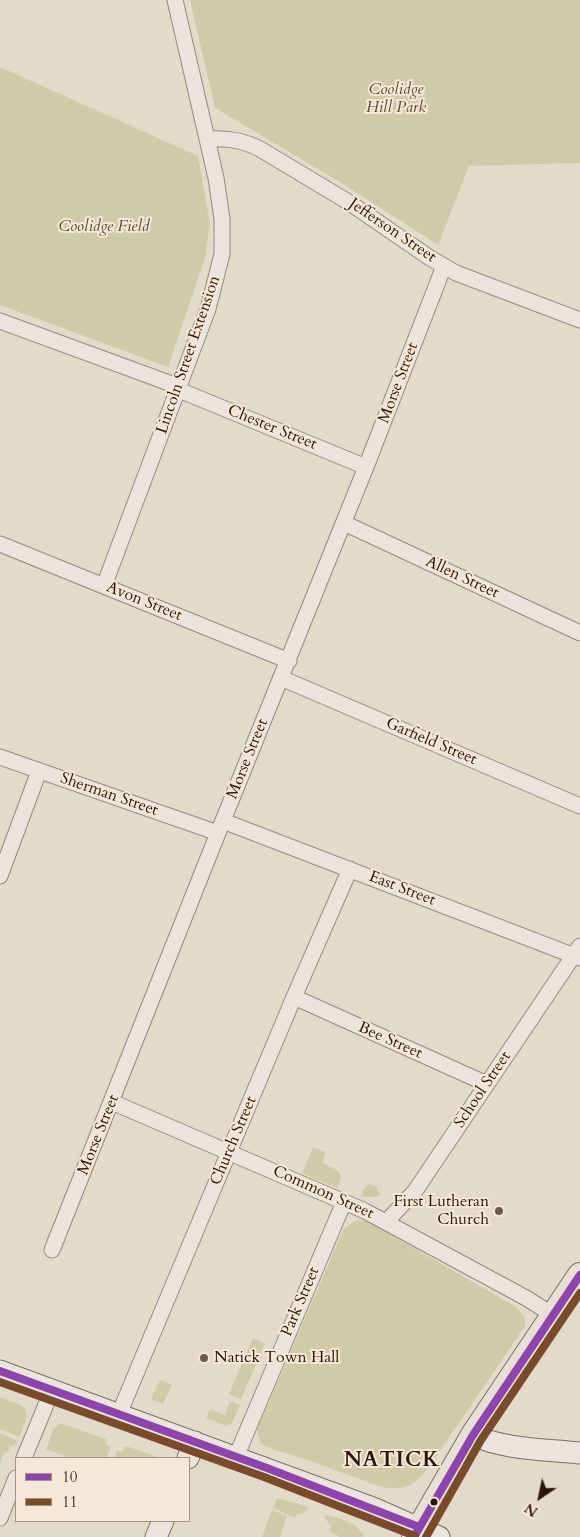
<!DOCTYPE html>
<style>
body{margin:0}
#map{position:relative;width:580px;height:1537px;overflow:hidden;background:#e4daca;font-family:Cardo,serif}
canvas{display:block}
.legend{position:absolute;left:15px;top:1457px;width:175px;height:65px;box-sizing:border-box;background:#f5e8d6;border:1px solid #a59484;margin:0;padding:6px 9px;list-style:none;font-size:15px;color:#2d150a}
.legend li{display:flex;align-items:center;gap:10px;height:25px}
.legend b{width:25px;border:1px solid #a59484}
.north{position:absolute;left:515px;top:1472px;width:50px;height:50px;-webkit-text-stroke:4px #f5e8d6;paint-order:stroke;rotate:214deg;font-size:14px;font-weight:700;line-height:20px;text-align:center;color:#2d150a}
.north::after{content:'';display:block;margin:auto;width:18px;height:22px;background:#2d150a;clip-path:polygon(50% 0,100% 100%,50% 72%,0 100%)}
</style>
<div id="map">
<canvas width="580" height="1537"></canvas>
<ul class="legend">
<li><b style="height:6px;background:#8e44ad"></b>10</li>
<li><b style="height:6px;background:#7a4b2a"></b>11</li>
</ul>
<div class="north">N</div>
</div>
<script>
const ctx = document.querySelector('canvas').getContext('2d');
ctx.lineJoin = 'round';
function fill(path, color) {
  ctx.fillStyle = color;
  ctx.fill(path, 'evenodd');
}
function stroke(path, color, width, dash) {
  ctx.strokeStyle = color;
  ctx.lineWidth = width;
  ctx.lineCap = dash ? 'butt' : 'round';
  ctx.setLineDash(dash || []);
  ctx.stroke(path);
}
function label(font, color, halo, rows, align = 'center') {
  ctx.font = font + ' Cardo,serif';
  ctx.lineWidth = 4;
  ctx.setLineDash([]);
  ctx.textBaseline = 'middle';
  ctx.strokeStyle = halo;
  ctx.fillStyle = color;
  for (const [text, x, y, turn = 0] of rows) {
    ctx.save();
    ctx.translate(x, y);
    ctx.rotate((+turn || 0) * Math.PI / 180);
    ctx.textAlign = isNaN(turn) ? turn : align;
    if (halo) ctx.strokeText(text, 0, 0);
    ctx.fillText(text, 0, 0);
    ctx.restore();
  }
}
fill(new Path2D(`
 M190,0H580V163L469,166L438,245L340,182L215,108Z
 M0,67L198,156L210,224L205,258L168,367L0,305Z
 M313,1147L325,1152L323,1163C336,1170 346,1171 337,1188L302,1173Z
 M368,1184L376,1186L380,1195L376,1197H361L363,1190Z
 M357,1220L367,1221L516,1307L525,1318V1326L433,1461C418,1482 410,1492 381,1487L308,1460L272,1449L261,1444L257,1430L344,1228Z
 M253,1338L265,1344L241,1399L229,1394Z
 M160,1380L172,1385L163,1404L151,1399Z
 M0,1397C30,1408 32,1407 19,1437L0,1429Z
 M230,1401L240,1405L232,1423L226,1426L206,1418L210,1409L225,1415Z
 M60,1423L106,1439L107,1441L106,1444L111,1447L106,1458H69L46,1449L54,1428Z
 M0,1433L18,1441L15,1445L9,1447L10,1451L4,1453L0,1463Z
 M125,1447H129L160,1458H114L117,1450L122,1452Z
 M277,1498L306,1506L309,1509L303,1513L297,1514L295,1518L273,1508Z
 M272,1510L287,1516L280,1537H262Z
 M326,1515C340,1518 359,1523 364,1537H339L336,1534L329,1532L331,1527L324,1516Z`), '#d1caa8');
const street = new Path2D(`
 M208,139C227,138 242,140 260,149L350,203L430,258L456,273L580,320
 M0,321L180,387
 M179,390L366,467
 M344,523L580,633
 M0,544L289,661
 M104,586L208,309L222,254V219L216,178L175,0
 M281,678L580,806
 M0,757L218,833
 M223,821L580,958
 M0,876L39,771
 M294,997L487,1084
 M112,1102L365,1211L526,1298L553,1315
 M387,1221L415,1191L580,946
 M52,1250L218,833L366,467L444,266
 M119,1414L294,997L350,869
 M236,1457L344,1202
 M24,1458L52,1390
 M0,1518L16,1478`);
const secondary = new Path2D(`
 M0,1371L373,1508L439,1537
 M473,1435C506,1450 544,1449 580,1453
 M188,1458L195,1442
 M156,1537L163,1521`);
const primary = new Path2D(`
 M414,1537L473,1435L580,1275`);
stroke(street, '#948a80', 17);
stroke(secondary, '#797066', 23);
stroke(primary, '#797066', 26);
stroke(street, '#eae4dd', 15);
stroke(secondary, '#eae4dd', 21);
stroke(primary, '#e7e0d7', 24);
stroke(new Path2D(`
 M0,1371L267,1468L419,1527
 M414,1537L473,1435L580,1275`), '#8e44ad', 8);
stroke(new Path2D(`
 M0,1382L264,1477L415,1536
 M426,1537L481,1440L580,1293`), '#7a4b2a', 8);
for (const [x, y, r, color] of [
 [499,1211,5,"#6d5a4d"],
 [204,1358,5,"#6d5a4d"],
 [434,1502,4.5,"#2d150a"]
]) {
  const dot = new Path2D();
  dot.arc(x, y, r, 0, 2 * Math.PI);
  ctx.fillStyle = color;
  ctx.fill(dot);
  stroke(dot, '#f5e8d6', 2);
}
label('italic 16px', '#594731', '#f5e8d6', [
 ["Coolidge",396,90],
 ["Hill Park",396,108],
 ["Coolidge Field",104,227]
]);
label('16px', '#2d150a', '#f5e8d6', [
 ["Jefferson Street",392,231,34],
 ["Lincoln Street Extension",189,355,-71],
 ["Morse Street",399,383,-69],
 ["Chester Street",272,428,22],
 ["Allen Street",462,578,25],
 ["Avon Street",144,602,22],
 ["Garfield Street",431,742,23],
 ["Morse Street",248,759,-68],
 ["Sherman Street",109,795,19],
 ["East Street",402,889,21],
 ["Bee Street",390,1041,24],
 ["School Street",483,1090,-56],
 ["Morse Street",99,1135,-68],
 ["Church Street",234,1141,-67],
 ["Common Street",323,1193,24],
 ["Park Street",301,1302,-67]
]);
label('16px', '#2d150a', '#f5e8d6', [
 ["First Lutheran",489,1202],
 ["Church",489,1220],
 ["Natick Town Hall",214,1358,"left"]
], 'right');
ctx.letterSpacing = '1px';
label('bold 21px', '#2d150a', '#f5e8d6', [
 ["NATICK",392,1461]
]);
ctx.letterSpacing = '0px';
</script>
